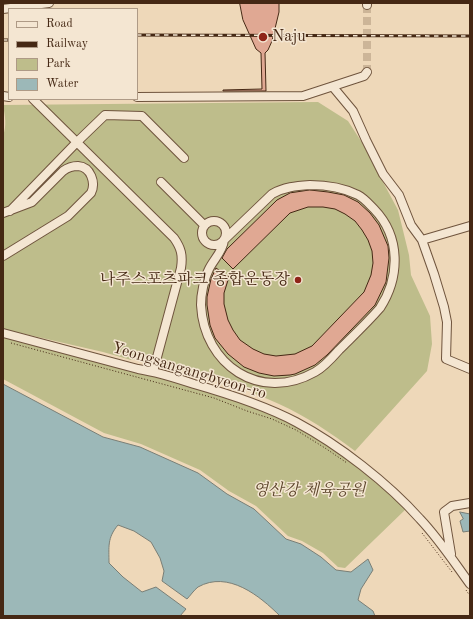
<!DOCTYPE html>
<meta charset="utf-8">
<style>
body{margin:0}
#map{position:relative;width:473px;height:619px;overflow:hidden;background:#eed8b9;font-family:"Old Standard TT",serif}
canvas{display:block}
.frame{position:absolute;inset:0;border:4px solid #452814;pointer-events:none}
.legend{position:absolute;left:8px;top:8px;width:130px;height:92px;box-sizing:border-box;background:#f4e6d2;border:1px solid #ae9a86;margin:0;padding:5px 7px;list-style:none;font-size:12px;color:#452814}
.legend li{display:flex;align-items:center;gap:8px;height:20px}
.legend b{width:20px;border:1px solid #ae9a86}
</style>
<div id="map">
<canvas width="473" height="619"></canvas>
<div class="frame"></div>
<ul class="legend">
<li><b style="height:5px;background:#f4e6d2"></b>Road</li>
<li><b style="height:5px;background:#452814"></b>Railway</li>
<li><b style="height:11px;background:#bebd8b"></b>Park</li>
<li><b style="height:11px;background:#9cb8b8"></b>Water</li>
</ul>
</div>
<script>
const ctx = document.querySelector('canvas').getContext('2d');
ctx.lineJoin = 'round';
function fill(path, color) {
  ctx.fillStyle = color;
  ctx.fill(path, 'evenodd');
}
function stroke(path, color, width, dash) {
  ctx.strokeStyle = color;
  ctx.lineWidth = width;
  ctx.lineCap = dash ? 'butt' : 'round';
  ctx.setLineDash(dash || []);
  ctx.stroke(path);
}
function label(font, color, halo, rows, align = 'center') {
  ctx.font = font + ' "Old Standard TT","Noto Serif KR",serif';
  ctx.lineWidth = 3;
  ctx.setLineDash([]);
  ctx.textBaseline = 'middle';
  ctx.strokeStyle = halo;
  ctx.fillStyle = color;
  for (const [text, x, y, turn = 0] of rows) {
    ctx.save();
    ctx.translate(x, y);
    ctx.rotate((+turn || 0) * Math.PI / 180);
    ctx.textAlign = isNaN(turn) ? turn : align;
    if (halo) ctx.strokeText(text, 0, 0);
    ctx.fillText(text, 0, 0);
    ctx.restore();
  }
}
fill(new Path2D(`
 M318,102L348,121L361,141L398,210L409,255L411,275L430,316L432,344L427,371L355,451C331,433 306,416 279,404C234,383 184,370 135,359L131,360L103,352L3,329V136C7,125 5,116 3,105Z
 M3,337L137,373C158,377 177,383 197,389C230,398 263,409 294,425C335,447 372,478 406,509L345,568L338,567L323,553L302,541L288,536L256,506L229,491L200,470L141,444L104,433L3,379Z`), '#bebd8b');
const water = new Path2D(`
 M3,384L103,437L140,447L198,473L227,494L254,509L286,539L301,544L321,557L336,570L351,572L368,559L373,570L361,589L358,600L373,611L375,616H280C260,596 228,570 198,587C194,590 190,596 187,599L162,581L164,571L160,558L151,542L134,531L118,525C107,538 109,547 109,563L123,577L142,592L156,587L186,609L180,616H3Z
 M460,512L470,514V531L463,532L460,521L463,519Z`);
fill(water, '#9cb8b8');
stroke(water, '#797e76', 1);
const building = new Path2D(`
 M240,3H279V12L272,41L268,50L265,53L266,91H223V90L262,89L261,53L256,49L243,20Z
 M310,190L328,192L344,195L358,202L370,213L379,225L388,246L389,258L386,282L375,305L327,355L315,365L295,374L290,375L274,376L259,373L244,367L228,354L215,338L210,325L207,305V297L211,279L216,268L229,277L224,293V304L228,320L233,330L240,340L253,349L264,354L276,356L295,354L312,346L364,292L371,275L373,263L372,251L368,240L362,230L355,221L345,214L335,209L323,207H308L290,213L233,269L222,258L227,249L277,200L290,193Z`);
fill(building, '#e0a893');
stroke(building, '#452814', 1);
stroke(new Path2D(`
 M367,5V72`), '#ccb598', 8, [8, 4]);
const minor = new Path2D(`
 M367,3V5
 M3,9L49,3
 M333,87L353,111L366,140L383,174L399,195L411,225L422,240L434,274L444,307L447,322L446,359L470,369
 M3,96L9,97
 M137,97L303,96L364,76L367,72
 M33,99L174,238C181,248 183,255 181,268L153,372
 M161,182L204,225
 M310,185C327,185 342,187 358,195C364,198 369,204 374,209C401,237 400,277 380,308C367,323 353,336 339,350C332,358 324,367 315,372C260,403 204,365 201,305C201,294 204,279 209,269C214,259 223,251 224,240L272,194C284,187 296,186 310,185Z
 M10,211L77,142L105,115L142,116L184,158
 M3,213L32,202L63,171C67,168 72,166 78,166C91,167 96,183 91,193L68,216L3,256
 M202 233a12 12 0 1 1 24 0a12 12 0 1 1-24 0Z
 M422,240L470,226
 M3,333L138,369C157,372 176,378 194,384C229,394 264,405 296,422C339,445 388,483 420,519C439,539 454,562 470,584
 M451,554L444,512L452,506L470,503`);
stroke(minor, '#6f543d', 10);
stroke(new Path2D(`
 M11,343L214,398L247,411L272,419L296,430L325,448L347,463
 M422,533L452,572
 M466,590L470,596`), '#452814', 1, [1, 2]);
stroke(minor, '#f4e6d2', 8);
const rail = new Path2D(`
 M137,35L470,36
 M3,40H9`);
stroke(rail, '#452814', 3);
stroke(rail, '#f4e6d2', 1.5, [4.5]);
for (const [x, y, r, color] of [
 [263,37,5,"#8f2418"],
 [298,280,4,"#8f2418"]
]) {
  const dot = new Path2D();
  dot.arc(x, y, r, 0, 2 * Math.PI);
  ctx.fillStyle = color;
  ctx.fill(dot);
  stroke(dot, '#f4e6d2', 1.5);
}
label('16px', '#452814', '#f4e6d2', [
 ["Naju",272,37],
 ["나주스포츠파크 종합운동장",290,280,"right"]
], 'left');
label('16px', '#452814', '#f4e6d2', [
 ["Yeongsangangbyeon-ro",189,371,17]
]);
label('italic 16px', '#5d462c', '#f4e6d2', [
 ["영산강 체육공원",309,491]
]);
</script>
